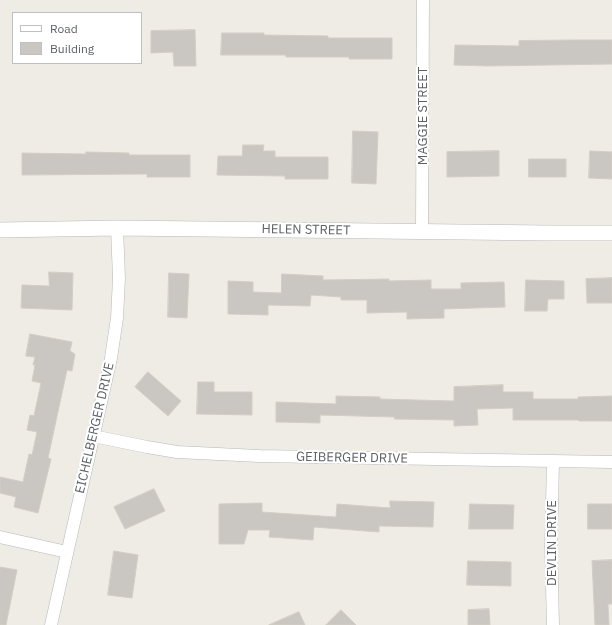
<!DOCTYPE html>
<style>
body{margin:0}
#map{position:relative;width:612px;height:625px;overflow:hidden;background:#efece5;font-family:"IBM Plex Sans",sans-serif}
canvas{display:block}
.legend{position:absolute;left:12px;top:12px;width:130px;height:52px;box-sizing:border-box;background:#fff;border:1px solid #bec0c1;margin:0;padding:5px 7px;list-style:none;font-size:12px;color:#5c6165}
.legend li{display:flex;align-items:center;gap:8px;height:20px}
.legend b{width:20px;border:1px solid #bec0c1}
</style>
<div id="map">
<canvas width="612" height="625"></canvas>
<ul class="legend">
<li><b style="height:5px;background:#fff"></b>Road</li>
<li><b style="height:11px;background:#cac7c2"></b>Building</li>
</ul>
</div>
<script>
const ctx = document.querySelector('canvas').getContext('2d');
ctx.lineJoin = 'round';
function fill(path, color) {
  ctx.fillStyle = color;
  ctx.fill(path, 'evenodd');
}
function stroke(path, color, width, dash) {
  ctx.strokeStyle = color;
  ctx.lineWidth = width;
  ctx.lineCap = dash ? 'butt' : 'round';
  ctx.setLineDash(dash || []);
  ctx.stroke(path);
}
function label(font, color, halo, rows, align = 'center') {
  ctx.font = font + ' "IBM Plex Sans",sans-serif';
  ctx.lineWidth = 4;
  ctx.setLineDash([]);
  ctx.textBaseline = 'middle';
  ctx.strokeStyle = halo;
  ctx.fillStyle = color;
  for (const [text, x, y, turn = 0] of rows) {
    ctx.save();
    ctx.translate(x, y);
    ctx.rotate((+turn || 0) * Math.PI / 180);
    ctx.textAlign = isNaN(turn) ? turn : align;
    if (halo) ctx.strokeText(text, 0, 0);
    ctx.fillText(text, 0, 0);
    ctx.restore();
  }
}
const building = new Path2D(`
 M195,30L196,66H174L173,52L151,53V31Z
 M222,33H264V35L328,36V38H392V59H349V57H286V55H221Z
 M571,40H612V64L487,66L454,65L455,45L519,46V41Z
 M353,131L378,132L376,184L352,183Z
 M243,145H264L263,151H275V157H328V179H285V176L217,175L218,156H242Z
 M499,151V176L447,177V152Z
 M590,151L612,152V179L589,178Z
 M86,152L129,153V155H190V177H147V174L22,175V153L86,154Z
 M529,159H566V177H529Z
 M49,272L73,273L72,310L21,308L22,285L49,286Z
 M169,273L189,274L187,318L168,317Z
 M282,274L323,276V280L389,279V281L431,280V289H461V283L504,282L505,307L444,309V318L407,319V312L367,313V300H341V297L311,295L310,306L268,305V315L228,314V281L253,282V292L281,293Z
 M612,278V303H587L586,279Z
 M526,280L564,281V299H548L547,311H525Z
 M30,334L72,342L70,351L75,354L72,371L67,370L48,458L51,459L38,513L14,507L16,497L0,493V477L23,482L29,454L32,455L37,432L27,430L30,415L34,416L41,383L32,381L35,365H33L35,357L26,356Z
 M148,372L181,401L168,416L135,387Z
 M198,382H214V392H252V415L197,414Z
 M503,385V392H533V399H578V397L612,396V421H579L578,420H513V408L477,409L478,425L454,426V420L394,419L395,417L320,415V423L276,422V402L336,404V396L380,397V399L454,401V387Z
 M154,489L165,511L125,529L114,507Z
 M390,501L434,502L433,527L379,526V532L314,527L313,540L269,537L270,530H248L244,544H219V504L262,503V512L336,517L337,504L390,508Z
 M470,504L514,505L513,529H469Z
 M588,504H612V529H588Z
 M114,551L138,555L132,598L108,595Z
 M612,560V604H608L609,625H595L592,561Z
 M468,561L511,562V586L467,585Z
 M0,567L17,570L6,625H0Z
 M489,609L490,625H468V610Z
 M341,610L356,625H326Z
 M299,612L305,625H269Z`);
fill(building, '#cac7c2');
stroke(building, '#d4cdc3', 1);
const minor = new Path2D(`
 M422,232L423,0
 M93,436L147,447L177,452L259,456L612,462
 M553,462L551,546L553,625
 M0,537L67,552
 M51,625L111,358L117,318L119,278L117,228`);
const tertiary = new Path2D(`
 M0,230L117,228L548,233H612`);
stroke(minor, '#b5b8bc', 13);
stroke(tertiary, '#b5b8bc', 16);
stroke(minor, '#fff', 12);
stroke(tertiary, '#fff', 15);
label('13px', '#5c6165', '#fff', [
 ["MAGGIE STREET",423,116,-90],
 ["HELEN STREET",306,230,1],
 ["EICHELBERGER DRIVE",95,428,-77],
 ["GEIBERGER DRIVE",352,458,1],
 ["DEVLIN DRIVE",552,543,-90]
]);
</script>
